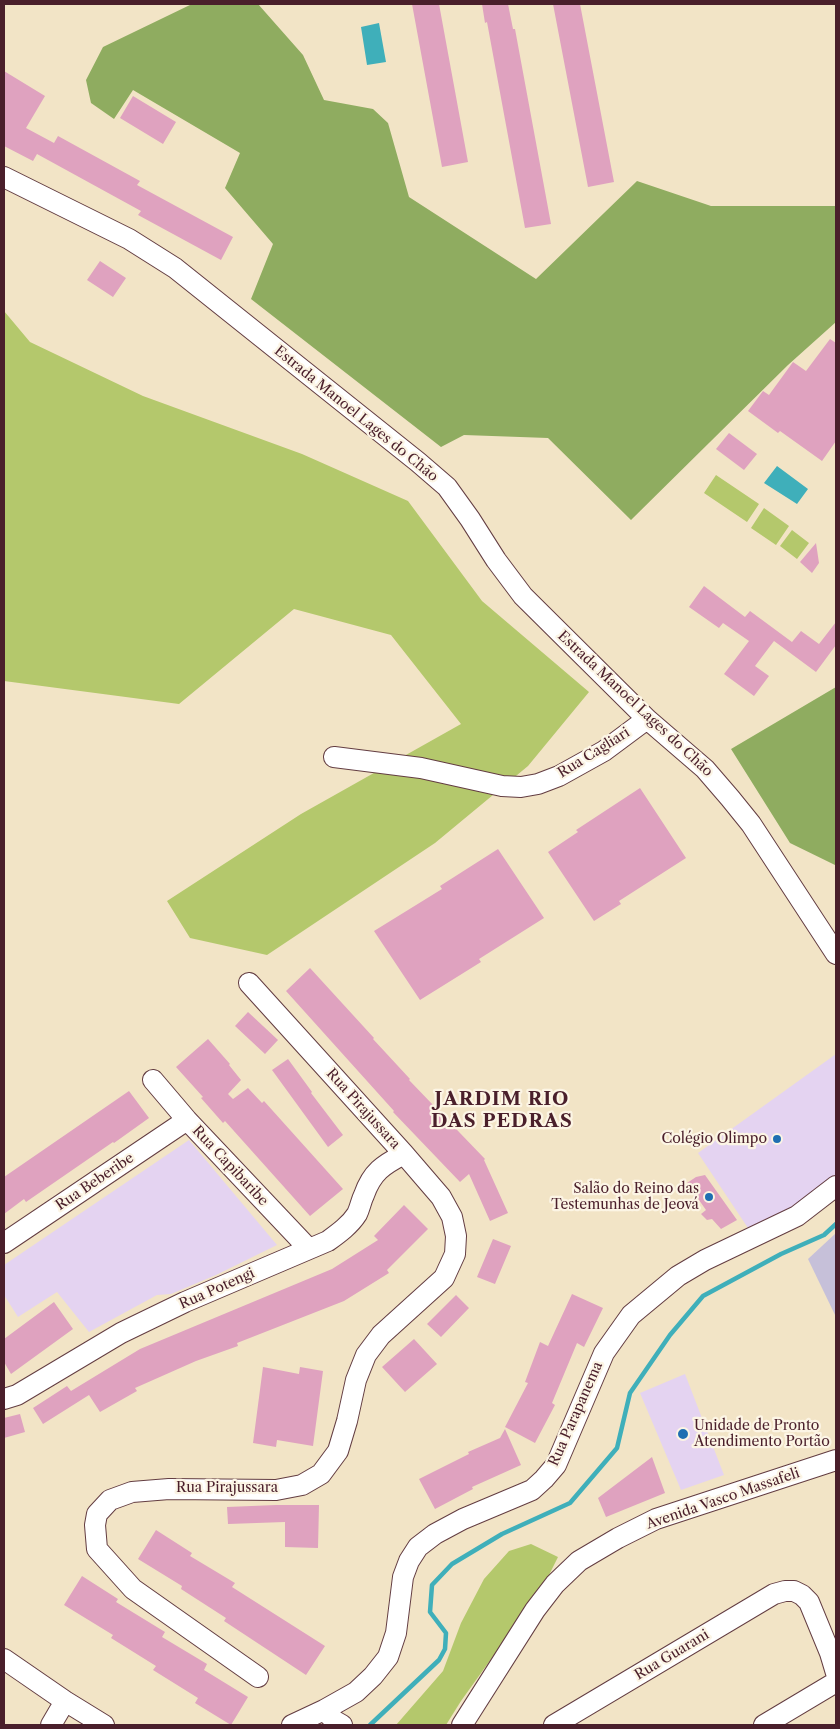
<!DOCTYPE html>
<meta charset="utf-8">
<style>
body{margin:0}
#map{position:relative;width:840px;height:1729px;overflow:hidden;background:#f2e4c6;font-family:"Libre Caslon Text",serif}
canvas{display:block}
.frame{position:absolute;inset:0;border:5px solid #4a1f2b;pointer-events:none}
</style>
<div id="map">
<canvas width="840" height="1729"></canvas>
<div class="frame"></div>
</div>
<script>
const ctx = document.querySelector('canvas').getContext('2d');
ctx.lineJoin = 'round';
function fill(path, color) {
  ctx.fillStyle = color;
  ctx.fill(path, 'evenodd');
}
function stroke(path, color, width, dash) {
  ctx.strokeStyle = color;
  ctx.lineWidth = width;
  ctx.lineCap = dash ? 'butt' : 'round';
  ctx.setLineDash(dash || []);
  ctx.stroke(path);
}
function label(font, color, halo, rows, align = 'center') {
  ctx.font = font + ' "Libre Caslon Text",serif';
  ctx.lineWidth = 4.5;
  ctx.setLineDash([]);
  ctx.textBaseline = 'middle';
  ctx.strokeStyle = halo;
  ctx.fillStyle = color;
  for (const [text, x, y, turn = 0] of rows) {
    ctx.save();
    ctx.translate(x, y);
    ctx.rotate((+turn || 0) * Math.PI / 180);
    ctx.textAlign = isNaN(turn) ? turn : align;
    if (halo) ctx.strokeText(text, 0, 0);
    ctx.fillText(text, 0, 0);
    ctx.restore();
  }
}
fill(new Path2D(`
 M836,1054V1174L816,1197L750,1231L698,1153Z
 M189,1140L277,1245L216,1275L171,1294L157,1295L89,1332L57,1292L18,1317L4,1295V1265Z
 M685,1374L724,1475L681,1490L640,1393Z`), '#e4d3f1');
fill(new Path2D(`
 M836,1233V1317L808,1259Z`), '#c6c0d9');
fill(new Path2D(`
 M4,311L30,342L143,396L302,454L408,501L482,601L589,692L528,766L435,843L267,955L190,938L167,901L301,814L461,724L391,635L294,609L179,704L4,681Z
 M716,475L759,504L747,522L704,493Z
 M764,508L789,526L776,545L751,528Z
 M792,530L809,543L797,559L780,546Z
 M531,1544L558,1557L544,1585L461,1701L446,1725H396L443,1671L461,1623L484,1579L509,1551Z`), '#b4c86c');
fill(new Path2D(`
 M192,4H258L303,55L324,100L373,109L388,123L409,197L536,279L637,181L711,206H836V322L788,365L631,520L548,438L464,435L441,447L251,299L273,244L225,188L240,153L133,90L114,119L91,103L86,80L103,47Z
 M836,687V864L835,865L790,843L731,749Z`), '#8fac60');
fill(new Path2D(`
 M379,23L386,62L367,65L361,27Z
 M777,466L808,489L797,504L764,483Z`), '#3fafba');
stroke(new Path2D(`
 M370,1725L439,1660L445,1649L446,1633L430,1612L432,1585L452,1564L502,1534L570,1503L617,1448L630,1393L670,1335L703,1296L781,1254L824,1235L836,1224`), '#3fafba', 4.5);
fill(new Path2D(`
 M412,4H439L468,162L442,167Z
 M482,4H508L513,29H515L551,224L525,228L487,22L485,23Z
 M553,4H580L614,182L588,187Z
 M4,71L45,96L26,128L54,143L58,136L140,181L137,185L233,237L221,260L138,215L141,211L37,154L33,161L4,146Z
 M133,96L176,122L163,144L120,118Z
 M100,261L126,278L113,297L87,280Z
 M830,339L836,343V441L822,461L780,431L778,433L748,411L763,391L769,395L793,362L806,371Z
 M729,433L757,454L744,470L716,449Z
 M816,543L819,563L812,573L800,562Z
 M704,586L745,617L750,611L792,642L801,631L819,644L836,622V645L816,672L774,641L755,666L769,676L754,696L724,674L749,641L723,623L719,628L689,607Z
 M640,788L686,858L619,901L621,904L594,921L548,852L578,832L576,830Z
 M498,849L544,918L479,959L481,962L420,1000L374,931L442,889L440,886Z
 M310,968L374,1038L373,1039L410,1079L409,1080L485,1159L484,1160L508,1213L490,1221L469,1174L460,1182L393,1112L394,1111L286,991Z
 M248,1012L278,1040L265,1054L235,1026Z
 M208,1039L230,1064L229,1065L241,1080L228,1094L233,1099L248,1088L262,1103L264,1101L343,1189L310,1216L225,1121L223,1123L201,1098L203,1097L176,1067Z
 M288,1059L312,1092L311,1093L343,1135L328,1147L272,1070Z
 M129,1091L149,1118L114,1143L113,1142L26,1202L24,1199L4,1214V1177Z
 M705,1175L737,1220L721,1229L712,1219L707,1220L701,1214L706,1210L687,1183L696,1177Z
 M404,1205L428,1229L387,1270L389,1273L344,1301L237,1343L238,1346L196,1361L135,1388L137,1391L100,1412L89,1395L43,1424L33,1408L67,1386L71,1391L140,1349L332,1269L378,1240L374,1236Z
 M493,1239L511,1246L495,1284L477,1277Z
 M572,1294L603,1308L584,1347L577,1343L552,1403L555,1405L535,1443L505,1427L528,1383L525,1382L540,1342L548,1346Z
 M456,1295L469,1308L441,1337L427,1324Z
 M54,1302L73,1329L11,1374L4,1362V1339Z
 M414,1339L437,1364L405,1392L382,1367Z
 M263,1367L299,1374L300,1367L323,1371L313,1446L277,1440L276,1447L253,1443Z
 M20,1414L25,1432L4,1438V1418Z
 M505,1429L521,1465L472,1487L473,1489L435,1509L419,1479L469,1454L468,1452L500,1438Z
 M652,1457L665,1493L606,1517L598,1498Z
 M276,1505H319L318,1548L285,1547V1522L228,1524L227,1507Z
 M156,1530L192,1553L190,1556L235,1583L232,1587L325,1646L306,1675L224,1621L226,1618L181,1589L182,1586L138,1559Z
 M82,1576L118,1599L116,1602L165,1632L162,1637L207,1664L204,1670L248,1697L231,1725L195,1703L198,1698L153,1670L156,1666L111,1638L113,1635L64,1605Z`), '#dfa2bf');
const minor = new Path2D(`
 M4,177L129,239L175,268L418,462L447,487L470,519L496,560L523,596L647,719L705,769L730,798L751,824L836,954
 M334,757L421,768L502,786L521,787L538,784L559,776L604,751L647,719
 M249,983L404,1154L441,1197L452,1217L456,1236L455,1254L444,1278L381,1335L366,1355L356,1380L347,1421L338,1451L321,1474L302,1485L276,1490L169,1489L132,1492L110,1500L97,1514L95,1525L97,1549L133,1589L258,1677
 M153,1080L187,1120L309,1249
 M4,1243L187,1120
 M4,1399L17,1395L121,1333L185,1302L328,1241C339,1233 350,1225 357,1214C360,1208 361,1201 364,1195C372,1172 383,1165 404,1154
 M4,1659L65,1701L104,1725
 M324,1710L335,1721L342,1725
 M51,1725L65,1701
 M292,1725L324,1710L356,1692L373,1676L388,1657L396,1633L403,1577L409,1561L418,1547L435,1534L463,1519L532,1490L544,1479L556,1465L604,1353L631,1315L678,1276L705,1260L797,1216L836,1186
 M462,1725L535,1610L555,1584L579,1561L618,1538L656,1519L836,1460
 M554,1725L774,1594L785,1591H794L802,1595L809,1602L830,1653L836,1673
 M764,1725L836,1682`);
stroke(minor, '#633d42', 22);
stroke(minor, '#fff', 20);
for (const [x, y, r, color] of [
 [777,1139,5,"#1f6fb2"],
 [709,1197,5,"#1f6fb2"],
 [683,1434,6,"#1f6fb2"]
]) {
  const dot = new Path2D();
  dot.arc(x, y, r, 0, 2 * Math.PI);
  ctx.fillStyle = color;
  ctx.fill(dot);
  stroke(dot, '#fcf5e5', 2);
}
label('14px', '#4a1f2b', '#fcf5e5', [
 ["Estrada Manoel Lages do Chão",356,414,39],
 ["Estrada Manoel Lages do Chão",635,704,43],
 ["Rua Cagliari",594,753,-32],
 ["Rua Pirajussara",363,1109,48],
 ["Rua Capibaribe",230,1166,47],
 ["Rua Beberibe",95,1182,-34],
 ["Rua Potengi",217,1289,-24],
 ["Rua Parapanema",576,1414,-66],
 ["Rua Pirajussara",227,1488],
 ["Avenida Vasco Massafeli",723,1499,-19],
 ["Rua Guarani",672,1655,-31]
]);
label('14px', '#4a1f2b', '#fcf5e5', [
 ["Colégio Olimpo",767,1139],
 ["Salão do Reino das",699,1189],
 ["Testemunhas de Jeová",699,1205],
 ["Unidade de Pronto",694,1426,"left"],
 ["Atendimento Portão",694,1442,"left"]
], 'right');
ctx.letterSpacing = '1px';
label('bold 19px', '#4a1f2b', '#fcf5e5', [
 ["JARDIM RIO",502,1100],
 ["DAS PEDRAS",502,1122]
]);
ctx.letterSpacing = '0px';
</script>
